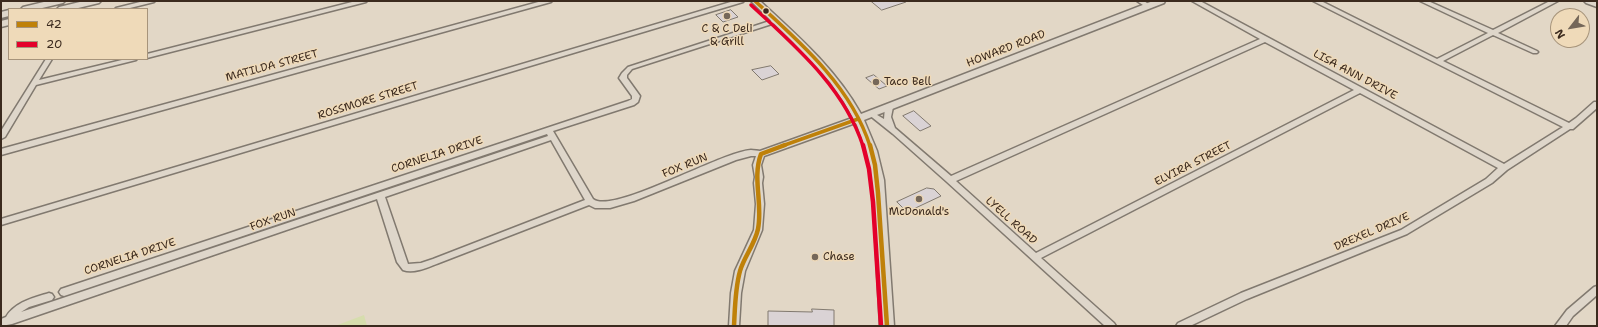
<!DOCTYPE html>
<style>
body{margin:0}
#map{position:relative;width:1598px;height:327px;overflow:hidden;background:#e2d7c6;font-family:"Shantell Sans",sans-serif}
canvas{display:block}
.frame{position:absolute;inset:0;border:2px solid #3b2a1e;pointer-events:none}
.legend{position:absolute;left:8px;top:8px;width:140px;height:52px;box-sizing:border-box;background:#efdab9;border:1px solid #a7947b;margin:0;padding:5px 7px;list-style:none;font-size:12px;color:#3b2a1e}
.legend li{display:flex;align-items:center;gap:8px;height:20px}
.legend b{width:20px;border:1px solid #a7947b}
.north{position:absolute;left:1550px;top:8px;width:40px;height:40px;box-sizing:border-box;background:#efdab9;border:1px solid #a7947b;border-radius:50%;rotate:239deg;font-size:11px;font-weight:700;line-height:16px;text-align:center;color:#3b2a1e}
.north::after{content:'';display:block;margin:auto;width:14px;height:18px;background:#756759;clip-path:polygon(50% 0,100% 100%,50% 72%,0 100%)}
</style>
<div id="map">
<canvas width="1598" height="327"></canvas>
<div class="frame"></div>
<ul class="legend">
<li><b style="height:5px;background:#bf8109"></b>42</li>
<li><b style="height:5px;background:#e4002b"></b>20</li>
</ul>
<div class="north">N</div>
</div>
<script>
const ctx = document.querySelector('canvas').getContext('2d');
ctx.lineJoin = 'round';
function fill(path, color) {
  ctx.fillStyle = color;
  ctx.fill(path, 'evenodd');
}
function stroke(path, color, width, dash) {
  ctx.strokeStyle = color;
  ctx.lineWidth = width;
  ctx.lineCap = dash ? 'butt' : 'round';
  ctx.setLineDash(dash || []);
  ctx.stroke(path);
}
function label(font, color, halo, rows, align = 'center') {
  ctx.font = font + ' "Shantell Sans",sans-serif';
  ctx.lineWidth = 3;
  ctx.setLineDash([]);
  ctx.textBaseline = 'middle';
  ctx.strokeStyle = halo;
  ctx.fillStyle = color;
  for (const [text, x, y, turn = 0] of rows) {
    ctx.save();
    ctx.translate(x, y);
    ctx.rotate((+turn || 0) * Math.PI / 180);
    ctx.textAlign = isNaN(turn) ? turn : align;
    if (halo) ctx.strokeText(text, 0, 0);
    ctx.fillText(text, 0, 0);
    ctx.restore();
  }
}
fill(new Path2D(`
 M364,315L367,326H335Z`), '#d6ddad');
const building = new Path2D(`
 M871,1H906V2L882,10Z
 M731,10L738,17L723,22L716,15Z
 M771,66L779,74L762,80L752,70Z
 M874,75L887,86L879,89L866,78Z
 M914,111L931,126L920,131L903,116Z
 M927,188L934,189L941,196L907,212L897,202Z
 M812,309L834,310V326H768V311L812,312Z`);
fill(building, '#dad3d5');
stroke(building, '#81796f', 1);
const minor = new Path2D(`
 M144,1H155L154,2L126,9H115L116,8Z
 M356,1H367L366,2L147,58V54Z
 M542,1H552L551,2L1,155V149Z
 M734,1H744L743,2L1,225V219Z
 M1137,1H1144L1151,6L1150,7H1146Z
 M1192,1H1200L1504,164L1563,127L1313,1H1321L1437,59L1488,33L1420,1H1428L1493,30L1550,1H1558L1498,33L1537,51L1538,52L1537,53H1533L1493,35L1443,61L1569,123L1576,118L1594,102H1597V108L1573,129H1570L1507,170L1492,183L1407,234L1247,299L1190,326H1176L1178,323L1241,293L1401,230L1486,179L1498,168L1360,93L1041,258L1114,323L1116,326H1105L947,182L893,134L868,114L872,112L884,119L885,107L886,105H892L893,107L891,117L895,128L951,176L1260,39ZM1265,42L1354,90L1036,253L956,181Z
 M776,19L779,21L778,22L632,69L627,75V78L640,96L638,102L634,105L553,131L593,199C613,215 720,152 751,150C754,150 758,151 760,151L855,117H861L862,119L861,121L764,156L761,165L763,177L762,183L764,204L762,230L745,271L741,293L739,326H729L731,293L735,271L754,230L756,204L754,183L755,177L753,165L756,156H751L736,160L634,201L610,208H595L589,205L439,263C429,267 414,274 403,270L397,262L377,199L12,324L1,326V319L6,317C15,302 33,298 49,293L52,294L54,297L52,300L29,307L21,312L548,136L547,134L67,295L64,296L61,295L59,292L61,289L628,101L632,99V96L619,78L622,73L628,67ZM551,140L585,200L433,259L421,263L408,264L385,197Z
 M46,59H52L39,80L126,59H137L136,60L36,85L5,137L1,139V131Z
 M1597,286V295L1573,316L1566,326H1555L1567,310L1594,287Z`);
const major = new Path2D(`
 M751,1H760C797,35 836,69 861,114L1153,1H1165L1164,3L864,120L877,151L884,180L894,326H880L872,180L866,151L857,125L844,102L830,82L793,42Z`);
const highway = new Path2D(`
 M48,1H65L63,3L38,9H21L23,7Z
 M84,1H101L99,3L74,9H57L59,7Z
 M1584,1H1597V7L1586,3Z
 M9,10V16L1,18V12Z
 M9,19V25L1,27V21Z`);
stroke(minor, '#81796f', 3);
stroke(major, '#81796f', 3);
stroke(highway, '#81796f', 3);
fill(minor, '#ded6ca');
fill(major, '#ded6ca');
fill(highway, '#ded6ca');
stroke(new Path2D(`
 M755,1C800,42 851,86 870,146
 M782,146L858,119`), '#bf8109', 3.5);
stroke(new Path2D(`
 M870,145L875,165L878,193L887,326
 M734,326C735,308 735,289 740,271C744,257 755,244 758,229C763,204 752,178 761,154L785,145`), '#bf8109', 4.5);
stroke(new Path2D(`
 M751,5C795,46 844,87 863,146`), '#e4002b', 3.5);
stroke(new Path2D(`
 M863,145L869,169L873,202L881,326`), '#e4002b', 4.5);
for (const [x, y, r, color] of [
 [766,11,3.5,"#3b2a1e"],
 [727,16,4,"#756759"],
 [876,82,4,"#756759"],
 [919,199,4,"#756759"],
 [815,257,4,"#756759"]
]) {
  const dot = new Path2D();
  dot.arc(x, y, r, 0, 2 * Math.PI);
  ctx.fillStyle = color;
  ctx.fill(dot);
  stroke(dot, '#efdab9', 1.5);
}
label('11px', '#3b2a1e', '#efdab9', [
 ["C & C Deli",727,29],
 ["& Grill",727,42],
 ["Taco Bell",884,82,"left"],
 ["McDonald's",919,212],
 ["Chase",823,257,"left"]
]);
label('11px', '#3b2a1e', '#efdab9', [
 ["HOWARD ROAD",1006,49,-21],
 ["MATILDA STREET",272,66,-15],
 ["LISA ANN DRIVE",1355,75,28],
 ["ROSSMORE STREET",368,101,-17],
 ["CORNELIA DRIVE",437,155,-18],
 ["ELVIRA STREET",1193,164,-27],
 ["FOX RUN",685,166,-22],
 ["FOX RUN",273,220,-19],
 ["LYELL ROAD",1011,221,42],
 ["DREXEL DRIVE",1372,232,-23],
 ["CORNELIA DRIVE",130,257,-18]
]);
</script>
